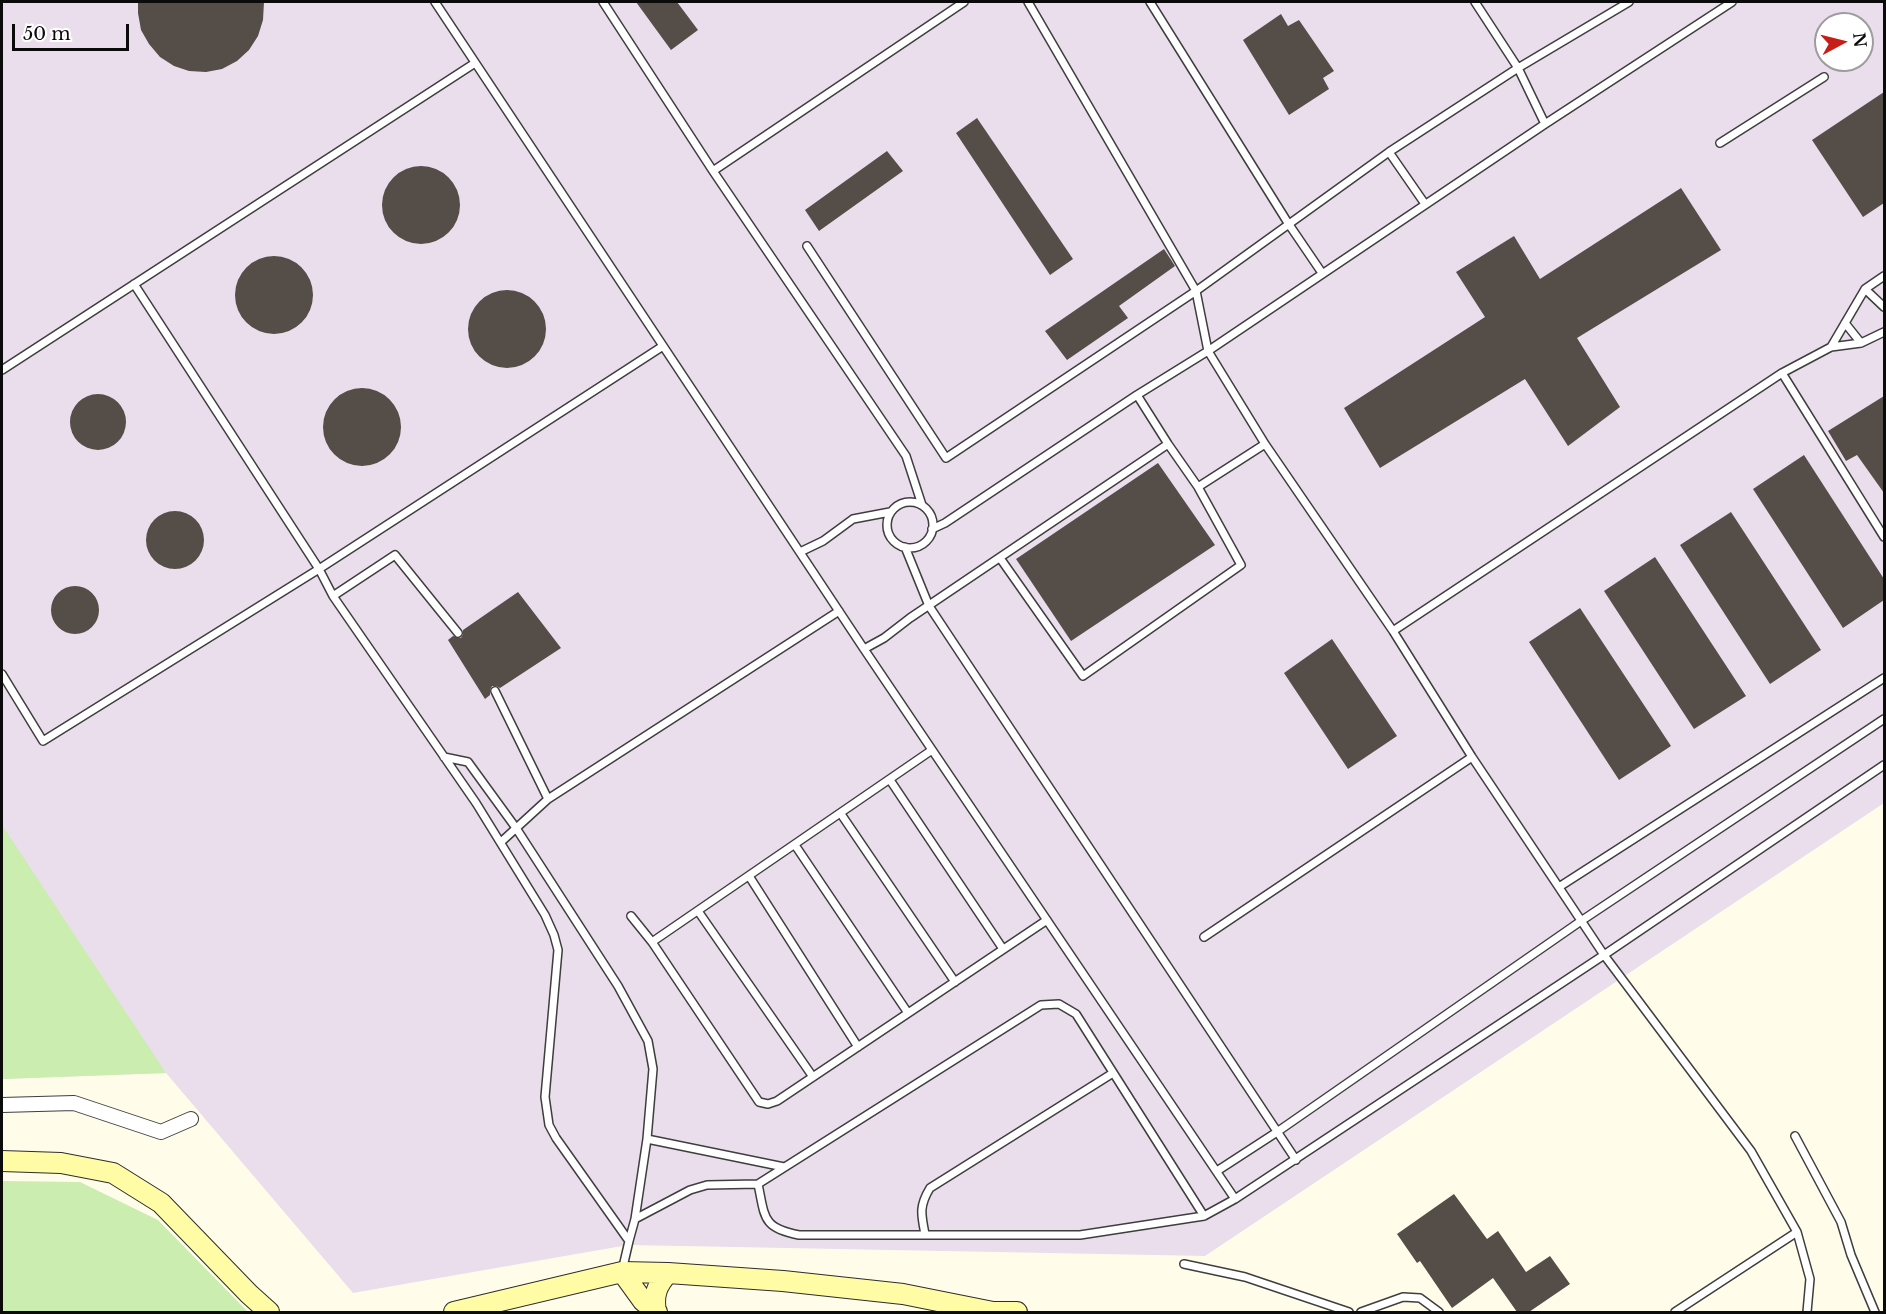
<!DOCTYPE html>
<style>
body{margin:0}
#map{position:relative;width:1886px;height:1314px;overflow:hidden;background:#fffdea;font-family:"Libre Baskerville",serif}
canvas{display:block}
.frame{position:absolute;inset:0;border:3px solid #0b0b0b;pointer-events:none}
.north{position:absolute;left:1814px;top:12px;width:60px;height:60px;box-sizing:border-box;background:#fff;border:2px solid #9d9d9d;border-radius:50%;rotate:83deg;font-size:16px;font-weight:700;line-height:24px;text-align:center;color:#0b0b0b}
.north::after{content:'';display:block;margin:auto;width:21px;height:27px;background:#c71e18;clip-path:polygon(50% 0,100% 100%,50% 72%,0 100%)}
.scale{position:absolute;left:12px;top:24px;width:117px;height:27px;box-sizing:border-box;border:3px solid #0b0b0b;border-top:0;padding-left:8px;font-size:18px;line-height:21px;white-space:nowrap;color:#0b0b0b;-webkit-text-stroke:4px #fff;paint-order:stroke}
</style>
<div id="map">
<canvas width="1886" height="1314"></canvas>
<div class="frame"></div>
<div class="north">N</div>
<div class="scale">50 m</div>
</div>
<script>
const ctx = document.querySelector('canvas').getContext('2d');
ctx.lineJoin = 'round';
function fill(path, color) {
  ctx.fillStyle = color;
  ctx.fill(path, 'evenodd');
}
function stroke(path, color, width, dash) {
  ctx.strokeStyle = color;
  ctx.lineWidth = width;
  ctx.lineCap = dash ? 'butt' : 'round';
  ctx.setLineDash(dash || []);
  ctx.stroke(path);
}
fill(new Path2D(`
 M2,2H1884V803L1205,1256L628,1245L353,1293L166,1073L2,1079ZM1826,24H1862V60H1826Z`), '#ebdeec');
fill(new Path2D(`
 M2,825L166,1073L2,1079Z
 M2,1181L80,1182L158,1220L248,1312H2Z`), '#cbedb0');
fill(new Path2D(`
 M138,2H264L263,20L258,36L249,50L237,61L222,69L206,72L189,71L174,66L160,57L149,44L141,30L138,13Z
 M636,2H677L698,30L671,50Z
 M1281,14L1288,26L1299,20L1334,71L1323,78L1329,89L1289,115L1243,40Z
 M1884,92V203L1863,217L1812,140Z
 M977,118L1073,259L1050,275L956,133Z
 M887,151L903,171L819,231L805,210Z
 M382 205a39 39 0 1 1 78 0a39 39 0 1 1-78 0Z
 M1681,188L1721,250L1577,338L1620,407L1568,446L1525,379L1380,468L1344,408L1485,317L1456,272L1514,236L1540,279Z
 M1164,249L1175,266L1119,306L1128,318L1067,360L1045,331Z
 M235 295a39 39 0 1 1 78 0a39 39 0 1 1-78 0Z
 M468 329a39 39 0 1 1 78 0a39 39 0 1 1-78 0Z
 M323 427a39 39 0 1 1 78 0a39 39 0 1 1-78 0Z
 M70 422a28 28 0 1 1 56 0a28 28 0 1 1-56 0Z
 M1884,396V493L1857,455L1846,461L1828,431Z
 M1804,455L1884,579V600L1843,628L1753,489Z
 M1158,463L1215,545L1071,641L1016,559Z
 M146 540a29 29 0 1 1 58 0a29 29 0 1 1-58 0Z
 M1731,512L1821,650L1770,684L1680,545Z
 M1655,557L1746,696L1694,729L1604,591Z
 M51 610a24 24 0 1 1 48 0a24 24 0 1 1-48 0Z
 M518,592L561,648L500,688L496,686H492L490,690V695L485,699L448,640L453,636L461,638L463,634V630Z
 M1580,608L1671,746L1619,780L1529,642Z
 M1332,639L1397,736L1348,769L1284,673Z
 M1454,1194L1487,1239L1498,1231L1526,1272L1550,1256L1570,1284L1529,1312H1517L1493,1278L1452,1308L1420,1261L1417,1263L1397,1234Z`), '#554d47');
const lane = new Path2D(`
 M435,2L864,649L1235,1199L1604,955L1884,765
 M603,2L713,171L906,456L922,505
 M1028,2L1196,291L1208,351L1265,444L1393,631L1472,757L1604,955L1751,1151L1797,1232L1675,1312
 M1150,2L1288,223L1322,273
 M1475,2L1518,68L1545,124
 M1720,143L1824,77
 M1389,152L1425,204
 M713,171L964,2
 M807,246L946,458L1196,291L1389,152L1518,68L1629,2
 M134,284L319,569L333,596L395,555L458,633
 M1865,289L1884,307
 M1845,323L1861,343
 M1831,347L1865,289L1884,276
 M2,370L475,63
 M1782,373L1884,537
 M1198,487L1265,444
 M887 525a23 23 0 1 1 46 0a23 23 0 1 1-46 0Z
 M932,529L945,523L1137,395L1208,351L1545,124L1732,2
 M905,547L929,606L1296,1160
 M800,552L823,541L853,519L890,512
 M1000,558L1083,676L1241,565L1198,487L1168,444L1137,395
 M333,596L476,803L545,915L554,935L558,950L545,1097L549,1125L556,1138L629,1241L622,1271
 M1393,631L1782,373L1831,347L1861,343L1884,332
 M864,649L884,638L910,618L1168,444
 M2,674L43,741L319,569L663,346
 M495,691L548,799L839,611
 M444,757L468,762L516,828L618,986L648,1041L653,1069L647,1139L635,1219
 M890,780L1003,949
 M841,814L955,982
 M501,842L548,799
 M795,845L908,1013
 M749,876L858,1047
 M1559,887L1884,678
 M698,911L813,1077
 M631,916L652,942L759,1102L768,1104L777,1101L1047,920
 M1204,937L1472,757
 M652,942L932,750
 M1795,1136L1841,1222L1851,1255L1875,1312
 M647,1139L784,1167
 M1217,1171L1277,1132L1581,921L1884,719
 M1204,1216L1076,1014L1059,1004L1041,1005L758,1184C765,1217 762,1228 799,1235H1080L1204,1216L1235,1199
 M1797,1232L1810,1279L1807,1312
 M925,1234C921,1214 919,1206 930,1188L1113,1073
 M629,1241L635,1219L690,1190L707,1185L758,1184
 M1184,1264L1245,1277L1349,1312
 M1361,1312L1403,1297L1420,1298L1439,1312`);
const street = new Path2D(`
 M2,1105L74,1103L161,1132L191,1119`);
const secondary = new Path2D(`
 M2,1161L61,1163L113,1173L161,1203L249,1294L269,1312
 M622,1272L643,1301L657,1312
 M454,1312L622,1272L668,1273L783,1281L903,1294L993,1312
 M656,1312C653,1295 657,1285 668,1273
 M983,1312H1017`);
stroke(lane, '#3e3e3e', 10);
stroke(street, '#3e3e3e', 16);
stroke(secondary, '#2d2d2d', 22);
stroke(lane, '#fff', 7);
stroke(street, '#fff', 14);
stroke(secondary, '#fffca5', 20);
</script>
